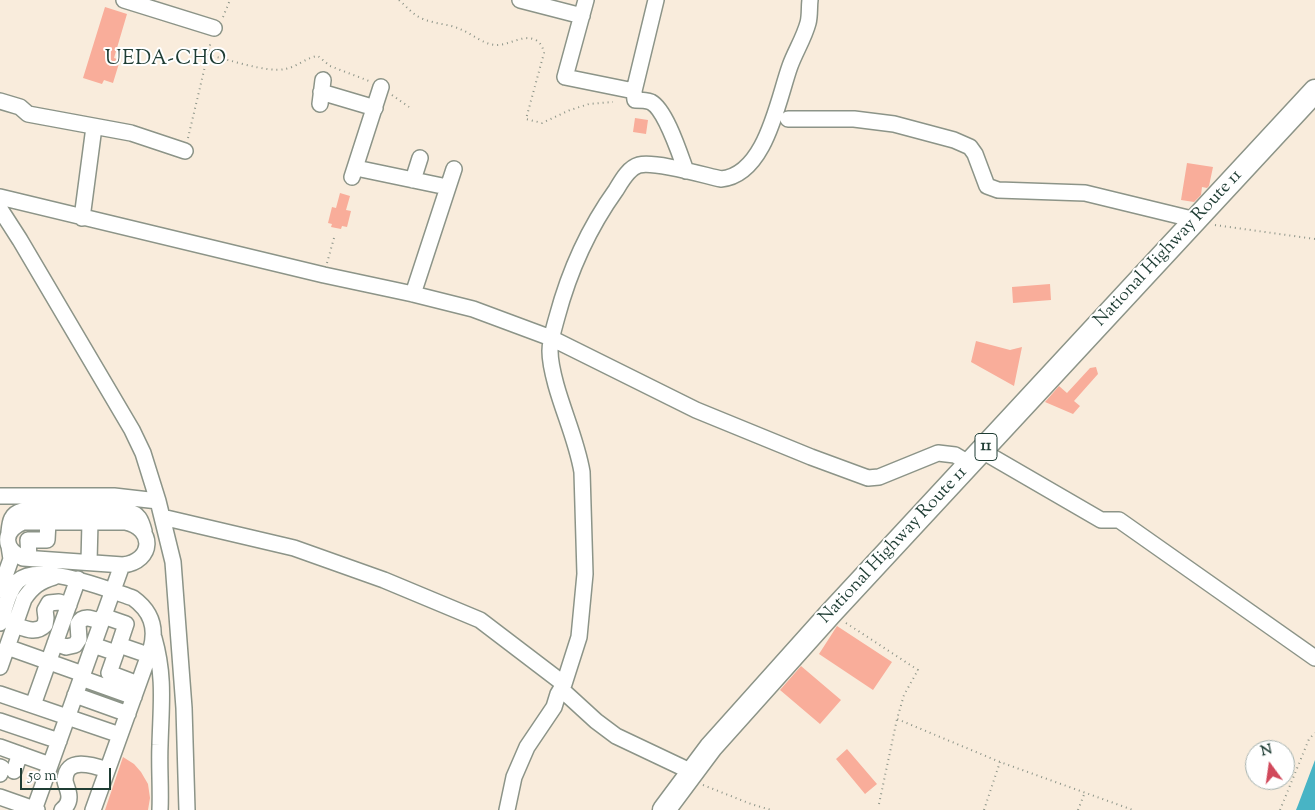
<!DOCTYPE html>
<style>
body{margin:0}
#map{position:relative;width:1315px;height:810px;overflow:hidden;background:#f9ecdc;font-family:"Sorts Mill Goudy",serif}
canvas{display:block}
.north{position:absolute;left:1245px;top:740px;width:50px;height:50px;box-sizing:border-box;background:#fff;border:1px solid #a5b1ae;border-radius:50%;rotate:346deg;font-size:14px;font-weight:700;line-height:20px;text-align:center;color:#1f3d34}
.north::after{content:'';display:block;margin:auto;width:18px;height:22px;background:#d1495b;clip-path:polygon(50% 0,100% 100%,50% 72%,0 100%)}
.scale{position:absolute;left:20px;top:768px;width:91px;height:22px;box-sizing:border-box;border:2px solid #1f3d34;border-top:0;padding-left:6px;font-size:15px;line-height:18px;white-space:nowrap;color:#1f3d34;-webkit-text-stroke:4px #fff;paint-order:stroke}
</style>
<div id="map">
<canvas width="1315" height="810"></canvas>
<div class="north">N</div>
<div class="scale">50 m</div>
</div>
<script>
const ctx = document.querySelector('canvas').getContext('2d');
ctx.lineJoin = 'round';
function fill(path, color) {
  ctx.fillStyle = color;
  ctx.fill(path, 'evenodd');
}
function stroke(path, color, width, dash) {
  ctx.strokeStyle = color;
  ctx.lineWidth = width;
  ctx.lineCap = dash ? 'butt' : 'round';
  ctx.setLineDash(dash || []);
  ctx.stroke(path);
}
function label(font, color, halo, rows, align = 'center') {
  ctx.font = font + ' "Sorts Mill Goudy",serif';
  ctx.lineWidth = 4;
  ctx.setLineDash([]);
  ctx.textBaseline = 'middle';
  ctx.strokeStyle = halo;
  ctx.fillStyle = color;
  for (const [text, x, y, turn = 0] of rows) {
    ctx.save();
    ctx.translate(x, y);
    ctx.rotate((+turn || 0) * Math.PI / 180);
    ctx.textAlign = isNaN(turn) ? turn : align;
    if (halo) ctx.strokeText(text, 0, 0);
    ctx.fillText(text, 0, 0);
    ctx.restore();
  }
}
fill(new Path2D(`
 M1315,760V810H1296L1298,805Z`), '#48b4c5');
fill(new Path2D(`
 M105,7L127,14L114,58L120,60L113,83L104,80L102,84L83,78Z
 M635,118L648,120L646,134L633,132Z
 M1187,163L1213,167L1209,186L1207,188L1202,187L1201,195L1194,202L1181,200Z
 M340,193L350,196L346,210L351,211L347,227L342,226L341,229L331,227L332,224L328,223L332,207L336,208Z
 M1050,284L1051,300L1013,303L1012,287Z
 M976,341L1010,350L1022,347L1014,386L971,362Z
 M1096,367L1098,374L1074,401L1080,406L1073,414L1045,402L1059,386L1067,393L1090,368Z
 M837,626L892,662L873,690L819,654Z
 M801,666L841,700L820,724L780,690Z
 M847,749L877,784L865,794L836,759Z
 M123,757L134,764L141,772L148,784L150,798L148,810H105Z`), '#f9ad9a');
const minor = new Path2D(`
 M124,0L214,28
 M520,0L582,16
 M586,0L565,77L634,91L656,0
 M634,91L635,100C640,100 646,100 651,102C666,110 680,155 686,171
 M321,92L375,108
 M0,101L20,107L28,114L131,133L185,151
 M320,104L323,80
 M788,119H854L894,124L954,140L970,147L975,154L987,186L998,190L1085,193L1196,220
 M356,168L447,187
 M352,177L381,87
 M413,180L420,158
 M0,197L324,275L413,294L473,309L551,338L696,410L811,457L868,478L879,477L938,453L955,455L970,464
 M0,209L20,240L132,430L143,453L158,501L173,562L184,708L187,810
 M82,218L94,127
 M413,294L454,169
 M982,451L1101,520H1119L1315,658
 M0,496H114L158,501
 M162,517L294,548L384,580L480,620L564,684
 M23,522H125C155,528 154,561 123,565L23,558C2,548 3,531 23,522Z
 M9,532C10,521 11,514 22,511H127C139,514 141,520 144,531
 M29,558L28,540H47L48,522
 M89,562L90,522
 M0,590L11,559L9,546
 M103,616L126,624L119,645L148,655
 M0,623C5,609 8,591 18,581C39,561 109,590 133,598C151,611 157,627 151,649L93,810
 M15,625C26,629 36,634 45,625L46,618L45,610L49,603L59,602L69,605
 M154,638C165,677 161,705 160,745C159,766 161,788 160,810
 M55,643L66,647L75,645L79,639L78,624C83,614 93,619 101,622
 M93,645L116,653L109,673L138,684
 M7,647L83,674
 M0,667L24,599C32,587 40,581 54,577
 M81,678L134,697
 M561,689L596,721L616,736L692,772
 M0,694L120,735
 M75,695L128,714
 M33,705L78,579
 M0,721L59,741
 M0,747L50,765
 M0,767L2,768L0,774
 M14,771L20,754
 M0,797L37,810
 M34,810L122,565
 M62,810C66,807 69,803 69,797C69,791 66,786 65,781C65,756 93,765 107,770
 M507,810L514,777L527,747L554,707L558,694L564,684L579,637L585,574L582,472C577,442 564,414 556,385C553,374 550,362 550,351C550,340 554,328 557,317C569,272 588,229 616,190C621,182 628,168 639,165C655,161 703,175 721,179C766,175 778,99 790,66C795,52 804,38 808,23C810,16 809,7 810,0`);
const highway = new Path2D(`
 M664,810L711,747L831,613L1315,91`);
stroke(minor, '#8c9488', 18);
stroke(highway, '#8c9488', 25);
stroke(new Path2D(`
 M399,0C407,7 413,15 423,19C435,24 449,24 460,29C472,34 483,44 495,45C508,46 521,35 533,39C540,41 543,47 544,53L526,119L542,123L570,110L589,104L613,102
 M223,17L230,0
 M208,55C228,59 266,73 285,69C297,67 307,57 318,56L330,66L369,81
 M392,95L409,107
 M188,138L211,41
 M1215,225L1315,239
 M327,263L334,238
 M846,623L918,670L904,695L897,719L1000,762L1133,810
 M703,785L751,804L771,810
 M879,804L897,719
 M984,810L1000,762
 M1078,810L1085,792
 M1280,810L1309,739L1315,733`), '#8c9488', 2, [1, 4]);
stroke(minor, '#fff', 15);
stroke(highway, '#fff', 22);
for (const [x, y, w] of [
 [986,447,22]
]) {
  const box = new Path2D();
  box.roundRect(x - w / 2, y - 13.5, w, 27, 4);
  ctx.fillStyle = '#fff';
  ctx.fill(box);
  stroke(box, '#1f3d34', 1);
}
label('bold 16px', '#1f3d34', null, [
 ["11",986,447]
]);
label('18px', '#1f3d34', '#fff', [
 ["National Highway Route 11",1169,249,-47],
 ["National Highway Route 11",894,546,-47]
]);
ctx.letterSpacing = '1px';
label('20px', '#1f3d34', '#fff', [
 ["UEDA-CHO",166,61]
]);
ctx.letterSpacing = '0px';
</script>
